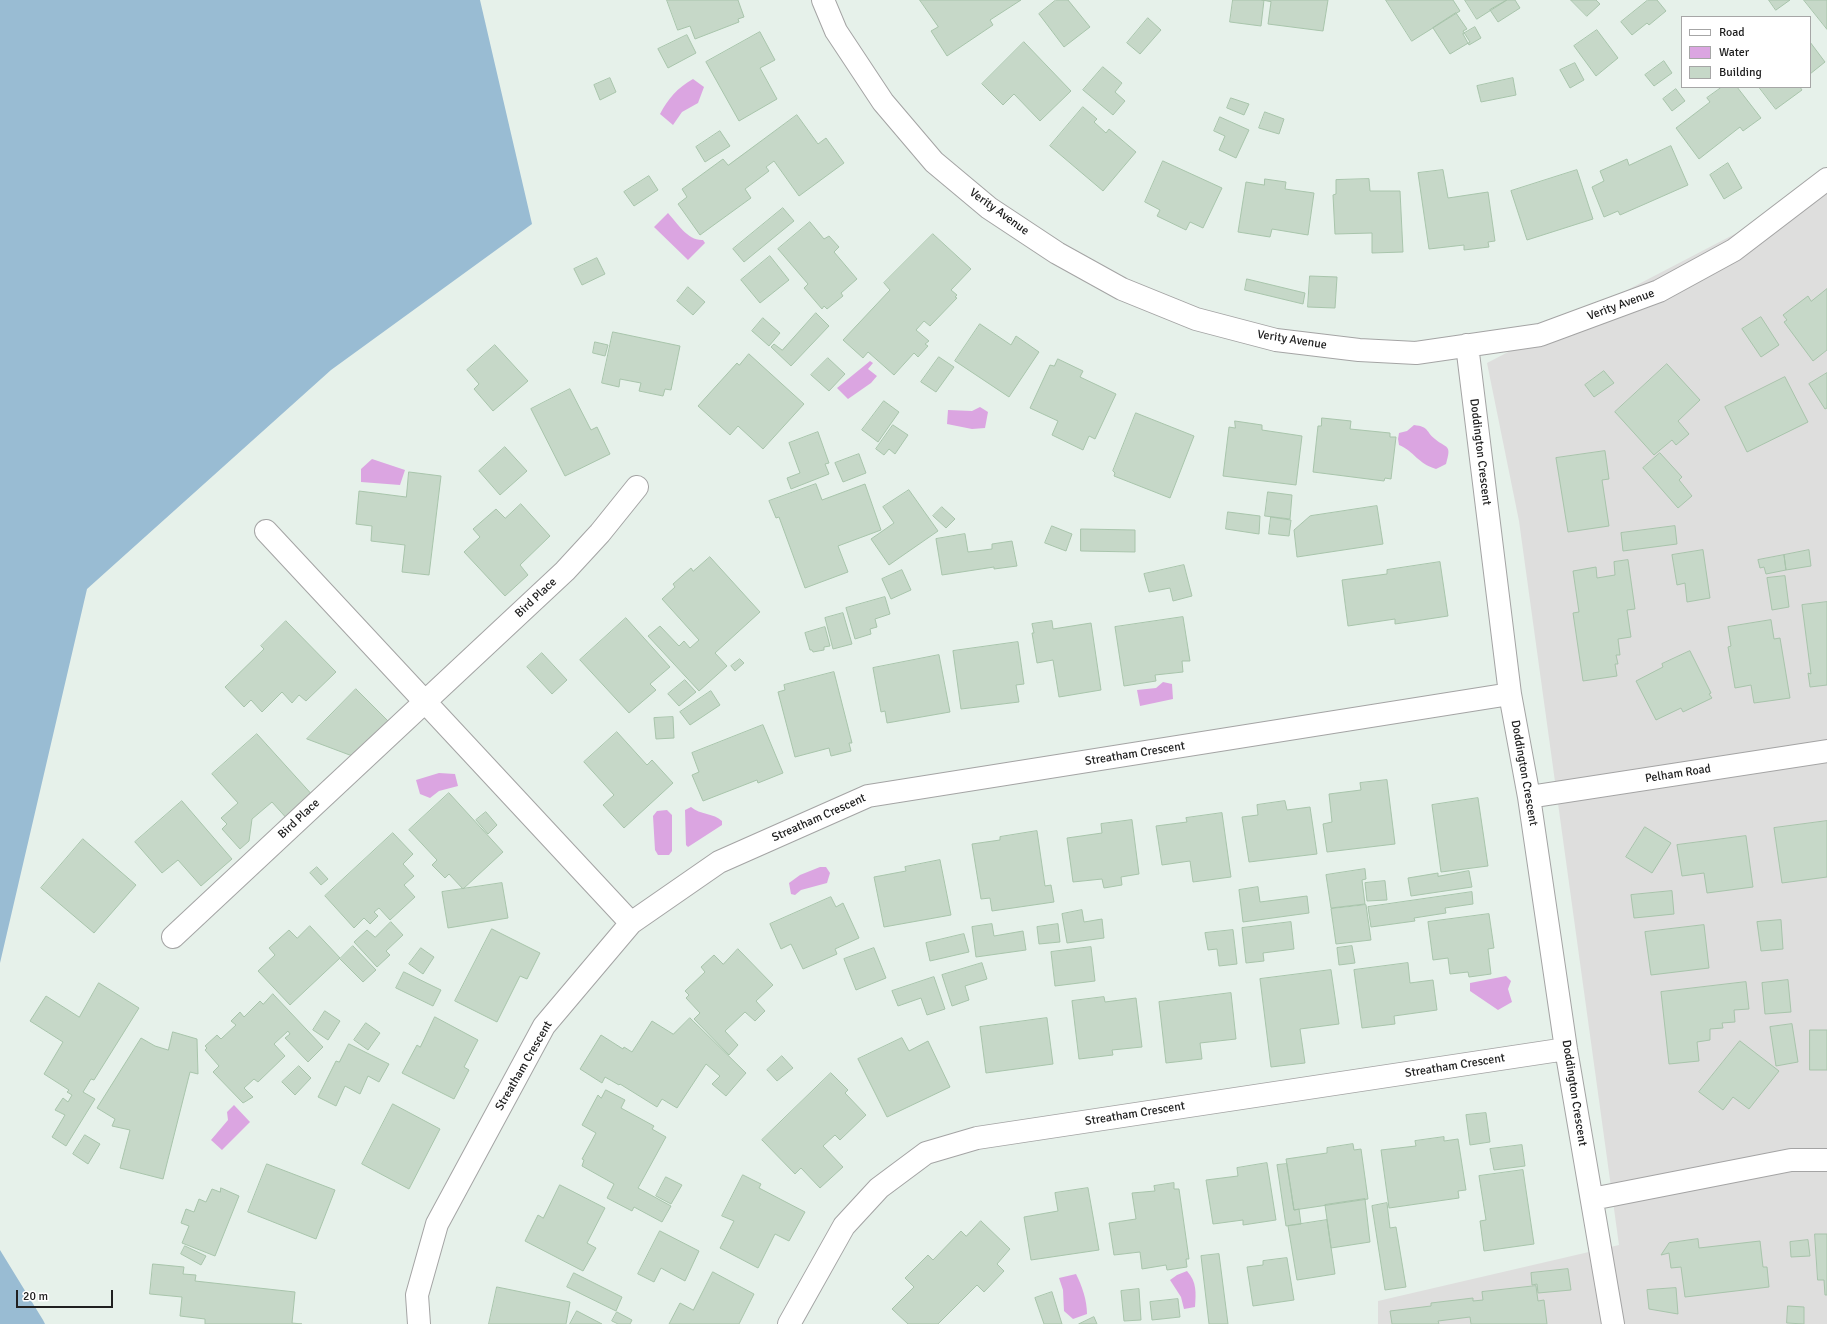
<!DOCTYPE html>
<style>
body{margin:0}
#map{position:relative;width:1827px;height:1324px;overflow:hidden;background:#e6f1ea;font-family:Signika,sans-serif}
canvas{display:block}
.legend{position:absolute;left:1681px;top:16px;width:130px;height:72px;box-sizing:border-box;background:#fff;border:1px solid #a6a6a6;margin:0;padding:5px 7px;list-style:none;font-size:12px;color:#202020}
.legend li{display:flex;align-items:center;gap:8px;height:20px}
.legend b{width:20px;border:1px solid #a6a6a6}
.scale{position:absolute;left:16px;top:1290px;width:97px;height:18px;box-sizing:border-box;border:2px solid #202020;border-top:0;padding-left:5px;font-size:12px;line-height:14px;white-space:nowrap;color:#202020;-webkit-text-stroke:3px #fff;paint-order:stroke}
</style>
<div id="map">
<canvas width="1827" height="1324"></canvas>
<ul class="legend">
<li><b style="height:5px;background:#fff"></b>Road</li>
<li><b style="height:11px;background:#dba5e1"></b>Water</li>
<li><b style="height:11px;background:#c6d8c8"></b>Building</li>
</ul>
<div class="scale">20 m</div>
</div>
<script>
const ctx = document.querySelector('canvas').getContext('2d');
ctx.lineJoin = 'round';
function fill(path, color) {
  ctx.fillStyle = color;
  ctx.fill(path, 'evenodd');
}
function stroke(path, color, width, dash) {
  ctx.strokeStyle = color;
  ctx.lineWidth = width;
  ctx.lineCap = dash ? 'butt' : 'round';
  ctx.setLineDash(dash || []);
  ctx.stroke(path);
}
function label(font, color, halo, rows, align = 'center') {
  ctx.font = font + ' Signika,sans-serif';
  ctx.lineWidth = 3;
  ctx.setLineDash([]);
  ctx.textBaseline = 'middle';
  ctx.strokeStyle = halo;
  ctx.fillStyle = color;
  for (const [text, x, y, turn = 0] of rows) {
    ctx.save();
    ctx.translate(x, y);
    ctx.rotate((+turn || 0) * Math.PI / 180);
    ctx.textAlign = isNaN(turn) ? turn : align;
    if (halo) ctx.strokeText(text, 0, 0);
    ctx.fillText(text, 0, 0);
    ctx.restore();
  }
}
fill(new Path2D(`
 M1827,186V1324H1378V1301L1619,1245L1519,521L1487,363Z`), '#dededd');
fill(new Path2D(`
 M0,0H480L532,224L331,370L87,589L0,963Z
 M0,1250L43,1320L45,1324H0Z`), '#99bcd3');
fill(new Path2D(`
 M693,79L704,87L698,103L682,112L673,125L660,114C668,99 677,88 693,79Z
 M668,213C677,223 688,241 703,240L705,243L688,260L654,227Z
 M870,361L873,363L868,369L877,376L871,383L848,399L837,388Z
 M980,407L988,412L985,428L972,429L947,424L948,410L972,411Z
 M1414,425C1430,427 1425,431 1435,439C1447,449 1452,444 1446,464L1436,469C1417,463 1415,452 1399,445L1398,439L1399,433L1407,431Z
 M372,459L405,470L400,485L361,482V469Z
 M1163,682L1172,684L1173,699L1140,706L1137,690L1156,688Z
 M439,773L455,774L458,786L439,791L430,798L420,794L416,780Z
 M691,807C700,815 714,813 722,821V825L688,847L686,845L685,810Z
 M667,810L672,815V851L669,855H658L655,850L653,816L657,811Z
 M820,867H826L830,873L827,883L801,890L795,895L791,894L789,883L800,875Z
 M1506,976L1511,981L1508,989L1512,1002L1498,1010L1470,991V983Z
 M234,1105L250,1122L222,1150L211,1140L228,1120L227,1112Z
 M1187,1271C1197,1282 1196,1293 1195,1307L1184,1309L1181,1297L1170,1280L1177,1275Z
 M1076,1274C1082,1286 1087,1300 1087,1314L1073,1319L1064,1311L1063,1290L1059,1278Z`), '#dba5e1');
const building = new Path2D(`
 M667,0H738L744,17L738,19L739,22L695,39L690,26L678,30Z
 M920,0H1021L990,20L993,25L947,56L931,31L938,27Z
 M1056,0H1068L1090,27L1064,47L1039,14Z
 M1233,0H1264L1261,26L1230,22Z
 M1262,0H1328L1323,31L1268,24L1271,2Z
 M1386,0H1453L1460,11L1412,41Z
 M1465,0H1507L1477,19Z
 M1507,0H1515L1520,8L1498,22L1490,10Z
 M1571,0H1596L1600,4L1587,16Z
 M1648,0H1657L1666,11L1649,25L1647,23L1632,35L1621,22Z
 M1769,0H1790L1776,10Z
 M1804,0H1827V29Z
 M1456,13L1467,29L1463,31L1470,42L1450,54L1433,28Z
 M1148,18L1161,30L1140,54L1127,43Z
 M1475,27L1481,38L1469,45L1463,34Z
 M1597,30L1618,58L1596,76L1574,46Z
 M760,32L775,60L760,68L777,99L739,121L706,62Z
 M687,35L696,53L668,68L658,49Z
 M1024,42L1071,91L1040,121L1014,94L1003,105L982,84Z
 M1810,42L1825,62L1810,74Z
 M1664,61L1672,73L1654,86L1645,75Z
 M1575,63L1584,80L1570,88L1560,70Z
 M1103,67L1122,83L1115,92L1125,101L1113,115L1083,90Z
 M610,78L616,92L600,100L594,85Z
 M1513,78L1516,95L1481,102L1477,86Z
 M1722,87H1737L1761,118L1743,131L1740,127L1699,159L1676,128L1710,102L1707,98Z
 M1759,87H1800L1802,90L1776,109Z
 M1676,89L1685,101L1672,111L1663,99Z
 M1231,98L1249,104L1244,115L1227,108Z
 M1083,107L1097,119L1094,122L1106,133L1109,129L1136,152L1103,191L1050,146Z
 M1265,112L1284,119L1279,134L1259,128Z
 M797,115L818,144L826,138L844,163L799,196L774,161L766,167L769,171L745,189L751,198L700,235L678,204L687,197L682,189L723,159L728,165Z
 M1220,117L1249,130L1236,158L1219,150L1225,136L1214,131Z
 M720,131L730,146L705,162L696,147Z
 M1671,146L1688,185L1620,215L1618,211L1604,217L1592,187L1604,181L1600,171L1627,159L1629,165Z
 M1163,161L1222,188L1203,228L1190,222L1186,230L1157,216L1160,210L1145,202Z
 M1728,163L1742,188L1724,199L1710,175Z
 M1443,170L1448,198L1488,192L1495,241L1488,242L1489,247L1464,250V245L1429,249L1418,173Z
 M1577,170L1593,219L1527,240L1511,191Z
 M649,176L658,190L634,206L624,192Z
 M1265,179L1286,182L1285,189L1314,193L1308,235L1272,229L1270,237L1238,232L1246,182L1264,185Z
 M1369,179L1370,191H1400L1403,252L1372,253V233L1335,234L1333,195L1336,194V180Z
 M783,208L794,221L744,262L733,249Z
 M810,222L824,239L829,236L839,247L834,252L857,279L841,293L843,296L827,309L824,306L822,309L804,288L808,284L778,249Z
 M933,234L971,269L951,290L957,295L955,297L957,298L930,326L924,321L916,330L929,341L925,344L928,346L918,357L914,353L894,375L868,352L863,358L843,340L890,290L884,283Z
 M770,256L789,280L760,303L741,280Z
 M597,258L605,274L582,285L574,269Z
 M1310,276L1337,277L1335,308L1308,307Z
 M1247,279L1305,293L1303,304L1245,290Z
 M688,287L705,302L693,315L677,301Z
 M1827,289V350L1813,361L1784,322L1787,320L1783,315L1808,296L1811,301Z
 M816,313L829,326L791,366L771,347L774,344L782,350Z
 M1761,317L1779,345L1761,357L1742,329Z
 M763,318L780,333L769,346L752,331Z
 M980,324L1011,345L1016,336L1039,352L1009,397L955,361Z
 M613,332L680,346L671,390L665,389L663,396L639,391L641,383L620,379L619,387L602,383Z
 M595,342L608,345L605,356L593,353Z
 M495,345L528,381L493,411L474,389L479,384L467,370Z
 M749,354L804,404L763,449L738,426L730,435L698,406L737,363L739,365Z
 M939,357L954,367L936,392L921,382Z
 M828,358L845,374L829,391L811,375Z
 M1058,359L1083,371L1080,377L1116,394L1095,439L1089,436L1083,450L1052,435L1058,421L1030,408L1050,365L1054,366Z
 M1667,364L1700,400L1678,421L1689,434L1676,445L1672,440L1654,455L1615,412Z
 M1604,371L1614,383L1594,397L1585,385Z
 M1827,373V408L1825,409L1809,384Z
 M1785,377L1808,422L1747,452L1725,407Z
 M570,389L591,430L597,427L610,454L565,476L531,409Z
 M884,401L899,412L878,442L862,430Z
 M1136,413L1194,436L1170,498L1114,476L1115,473L1113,471Z
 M1322,418L1351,421L1350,429L1390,433V437H1396L1391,479L1385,478L1384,481L1313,472L1318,426H1321Z
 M1235,421L1262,425V430L1302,436L1296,485L1223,476L1229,427L1235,428Z
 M893,425L908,435L895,454L889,449L884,455L876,449Z
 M818,432L829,463L825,464L829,474L791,489L787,478L800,473L789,443Z
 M505,447L527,471L500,495L479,471Z
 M1605,451L1609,479L1602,480L1609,526L1568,532L1556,458Z
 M1660,453L1682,477L1679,480L1692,496L1678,508L1643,468Z
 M859,454L866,473L843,482L835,463Z
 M409,472L441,476L429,575L402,572L405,545L371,541L372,526L356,524L359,491L406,497Z
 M816,484L822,500L865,484L881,530L838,546L848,572L805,588L779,517L776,518L769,501Z
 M909,490L938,531L889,565L871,539L894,523L883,507Z
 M1268,492L1292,495L1290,519L1265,516Z
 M521,504L550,536L520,565L528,575L505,596L464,552L480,537L473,529L496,509L505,518Z
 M1377,506L1383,544L1297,557L1294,530L1310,516Z
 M942,507L955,519L946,528L933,516Z
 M1228,512L1260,516L1259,534L1226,529Z
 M1271,517L1291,520L1289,536L1269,534Z
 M1052,526L1072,534L1066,551L1045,543Z
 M1675,526L1677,544L1623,551L1621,533Z
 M1081,529L1135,530V552L1081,551Z
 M965,534L968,552L992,549V544L1012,541L1017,566L994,569V567L942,575L936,539Z
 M1703,550L1710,598L1687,602L1685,583L1677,585L1672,555Z
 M1809,550L1811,566L1786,570L1784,555Z
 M1784,555L1786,570L1766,574L1764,567L1760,568L1758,560Z
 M710,557L760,612L715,653L727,666L699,691L648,636L660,626L679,646L684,641L690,648L699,640L662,599L675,587L673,584L691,568L693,571Z
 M1628,560L1635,609L1627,610L1631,637L1618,639L1620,655H1616L1618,664H1615L1617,676L1583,681L1573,613L1579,612L1573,571L1596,567L1597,578L1615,575L1614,562Z
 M1440,562L1448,616L1395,624V619L1348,626L1342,580L1387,574V570Z
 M1184,565L1192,596L1173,601L1170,588L1149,592L1144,574Z
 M902,570L911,590L891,599L882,579Z
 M1785,576L1789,607L1772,610L1767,578Z
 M885,597L890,614L875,619L877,627L870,629L871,634L855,639L846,608Z
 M1827,602V685L1810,687L1808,673L1811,674L1802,605Z
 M843,613L852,644L833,649L825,618Z
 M1183,617L1190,661H1182L1183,672L1155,675L1156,681L1124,686L1115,627Z
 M626,618L670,667L650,684L656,690L629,713L580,660Z
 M1771,620L1774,639L1780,638L1790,698L1754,703L1751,685L1735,688L1728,647L1731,646L1728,627Z
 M286,621L336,672L306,701L299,695L292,703L282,692L262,712L251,700L244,707L225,687L264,649L261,646Z
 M1052,621L1053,629L1091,623L1101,690L1059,697L1053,660L1037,663L1032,633H1034L1032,624Z
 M825,627L830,646L824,647V650L813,652L812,650H810L805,633Z
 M1018,642L1024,684L1016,685L1019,702L961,709L953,651Z
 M1690,651L1711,693L1709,694L1712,698L1683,712L1681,708L1656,720L1636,681L1663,667L1662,664Z
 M542,653L567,680L552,694L527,667Z
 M939,655L950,712L887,723L885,711L881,712L873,668Z
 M740,659L744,663L735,671L731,666Z
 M834,672L852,743H849L851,751L831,756L829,748L795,757L778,692L785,690L784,685Z
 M685,680L696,692L679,706L668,694Z
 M356,689L389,722L355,757L307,739Z
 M711,691L720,705L690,725L680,712Z
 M673,717L674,738L656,739L654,718Z
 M763,725L783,773L758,783L757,780L703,801L692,775L699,772L692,753Z
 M617,732L647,765L652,760L673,783L624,828L603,805L614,795L584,762Z
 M257,734L315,798L289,821L272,802L252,819L249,841L240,849L222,829L227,824L221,818L238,803L212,774Z
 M1387,780L1395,844L1327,852L1323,824L1332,822L1329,794L1361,790L1360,783Z
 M449,793L503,852L463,889L449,874L445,878L432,865L437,860L409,830Z
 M1478,798L1488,866L1441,872L1432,805Z
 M182,801L232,859L201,886L178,860L162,873L135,842Z
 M1285,801L1287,810L1310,807L1317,854L1249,862L1242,817L1258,815L1257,805Z
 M486,812L497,825L488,834L476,820Z
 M1222,813L1231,877L1193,882L1190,861L1162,865L1156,826L1187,822L1186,818Z
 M1132,820L1139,874L1121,877L1122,885L1104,888L1102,879L1073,882L1067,838L1102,833L1101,824Z
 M1827,821V877L1782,883L1774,828Z
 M1645,827L1671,843L1652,873L1626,857Z
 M1037,831L1045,886L1051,885L1054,902L992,911L990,898L981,899L972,844L1000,840V837Z
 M393,833L413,854L403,864L414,876L404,885L415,897L390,920L379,908L374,912L378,916L370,924L364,918L354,928L325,896Z
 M1746,836L1753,887L1707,893L1704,873L1682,876L1677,845Z
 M83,839L136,885L94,933L41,888Z
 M940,860L951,915L884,927L874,877L906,871L905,867Z
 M317,867L328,879L321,885L310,873Z
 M1365,869L1366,879L1362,880L1365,904L1331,908L1326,875Z
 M1469,871L1472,887L1411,896L1408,878L1438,873V876Z
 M1385,881L1387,900L1367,901L1365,883Z
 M502,883L508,918L448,928L442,892Z
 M1258,887L1260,902L1307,896L1309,913L1243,922L1239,890Z
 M1672,891L1674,914L1634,918L1631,895Z
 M1472,892L1473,904L1445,908L1446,913L1414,918L1415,921L1371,927L1368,907Z
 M831,897L836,907L843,903L859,938L835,949L837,954L803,969L791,944L781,949L770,924Z
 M1366,905L1371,940L1336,944L1331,909Z
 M1082,910L1084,922L1102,919L1104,938L1067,943L1062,914Z
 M1489,914L1494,948L1488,949L1491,974L1469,977L1468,972L1450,974L1448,958L1433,960L1428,922Z
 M1781,920L1783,949L1761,951L1757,922Z
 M391,922L403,935L386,951L390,955L377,967L354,942L367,930L375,937Z
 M1291,922L1294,949L1263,953L1264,961L1246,963L1242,928Z
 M992,924L994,936L1023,931L1026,950L976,957L972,927Z
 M1058,924L1060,942L1039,944L1037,927Z
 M1704,925L1709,968L1651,975L1645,932Z
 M310,926L340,958L290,1005L258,971L275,955L269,948L289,930L297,938Z
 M492,929L540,953L527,979L520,976L497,1022L455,1001Z
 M1233,930L1237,964L1219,966L1217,949L1208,950L1205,933Z
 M964,934L969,952L930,961L926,943Z
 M353,946L376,970L363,982L340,959Z
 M1352,946L1355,963L1339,965L1337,948Z
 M1091,947L1095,981L1055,986L1051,952Z
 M421,948L434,957L423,974L409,964Z
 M874,948L886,978L856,990L844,959Z
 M738,949L773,985L756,1001L765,1011L755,1021L745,1012L725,1031L738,1045L729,1055L694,1019L700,1013L686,998L689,995L685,991L705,972L701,967L714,955L723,964Z
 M982,963L987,979L965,986L969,1000L952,1006L942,975Z
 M1408,963L1410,983L1433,980L1437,1010L1394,1016L1395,1024L1362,1028L1354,970Z
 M1331,970L1339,1024L1300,1029L1305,1063L1271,1067L1260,979Z
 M404,972L441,990L433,1006L396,988Z
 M934,977L945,1009L927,1015L921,998L898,1006L892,991Z
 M1788,980L1791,1012L1765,1014L1762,983Z
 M1746,982L1749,1009L1734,1010L1735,1022L1722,1023L1723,1028L1710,1029V1040L1697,1042L1699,1061L1669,1064L1661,992Z
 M99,983L139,1008L94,1080L91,1079L83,1092L95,1099L66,1146L52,1137L65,1115L55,1110L63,1098L68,1102L72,1095L67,1092L69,1090L44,1074L63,1042L30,1021L46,996L79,1017Z
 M1231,993L1236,1039L1200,1043L1202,1059L1166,1063L1159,1002Z
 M273,994L323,1047L308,1062L285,1038L290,1034L288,1031L274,1044L285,1056L258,1082L254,1079L244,1088L253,1097L243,1103L213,1072L219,1066L205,1050L207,1048L205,1046L217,1035L221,1039L236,1025L231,1021L240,1012L244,1017L260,1001L263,1004Z
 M1104,997L1105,1002L1136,998L1142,1047L1112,1050L1113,1055L1079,1059L1072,1001Z
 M325,1011L340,1021L328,1040L313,1030Z
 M435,1017L478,1040L464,1067L469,1070L454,1099L402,1073L417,1045L420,1047Z
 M690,1018L746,1073L726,1096L712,1084L720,1076L706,1064L677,1108L662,1099L657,1107L620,1084L619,1085L605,1077L602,1083L580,1069L601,1035L623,1049L624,1047L632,1052L652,1021L673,1034Z
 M1047,1018L1053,1064L986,1073L980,1027Z
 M366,1023L380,1033L368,1050L354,1040Z
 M1792,1024L1798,1062L1776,1066L1770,1027Z
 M1810,1030H1827V1070H1810Z
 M173,1032L197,1039L198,1074L190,1072L163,1179L120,1168L130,1130L112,1126L115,1119L97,1108L141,1038L155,1046L168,1050Z
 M902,1038L909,1051L928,1041L950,1087L887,1117L858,1059Z
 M1740,1041L1779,1071L1749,1109L1733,1097L1723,1110L1699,1092Z
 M349,1044L389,1064L379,1082L368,1076L360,1094L345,1086L336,1106L318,1097L336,1061L339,1062Z
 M782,1056L793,1068L777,1081L767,1070Z
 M299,1066L311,1078L295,1095L282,1082Z
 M831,1073L848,1090L845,1093L866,1115L840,1140L835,1135L823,1146L843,1167L820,1188L801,1168L795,1174L762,1140Z
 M606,1090L625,1100L621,1108L654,1126L652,1129L666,1137L638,1188L671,1206L662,1222L634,1207L632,1211L607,1198L614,1184L582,1166L584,1160L582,1159L596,1133L582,1125L598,1095L601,1098Z
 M393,1104L440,1129L409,1189L362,1164Z
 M1486,1113L1490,1142L1470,1145L1466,1115Z
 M85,1135L100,1144L88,1164L73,1154Z
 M1444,1137V1141L1458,1139L1466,1190L1458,1191L1459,1198L1389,1208L1381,1150L1416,1146L1415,1141Z
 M1353,1144L1354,1150L1361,1149L1368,1199L1294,1210L1286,1159L1327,1153V1148Z
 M1522,1145L1525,1166L1494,1170L1490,1149Z
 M1267,1163L1276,1220L1243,1225V1220L1213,1224L1206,1180L1238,1176L1237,1168Z
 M267,1164L335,1190L316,1239L248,1212Z
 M1287,1164L1294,1210L1299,1209L1301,1224L1286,1226L1277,1165Z
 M1523,1170L1534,1244L1484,1251L1480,1221L1486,1220L1479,1176Z
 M743,1175L761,1184L759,1188L805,1212L789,1241L775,1234L758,1268L720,1248L734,1221L722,1216Z
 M666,1177L682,1185L671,1204L656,1196Z
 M1174,1183V1189H1179L1189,1259H1186L1187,1267L1167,1270L1166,1265L1142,1269L1140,1252L1114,1255L1109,1223L1136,1219L1132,1193L1155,1191L1154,1186Z
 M560,1185L605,1208L587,1243L596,1248L583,1271L525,1241L538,1215L543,1218Z
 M221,1188L239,1196L215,1256L182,1243L189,1226L181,1223L186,1209L194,1212L199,1199L206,1202L212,1189L220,1192Z
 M1088,1188L1099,1250L1031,1260L1024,1217L1058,1211L1055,1193Z
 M1365,1199L1370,1242L1331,1248L1325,1205Z
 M1387,1203L1390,1228L1396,1227L1406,1287L1385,1290L1372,1206Z
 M1327,1220L1335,1274L1297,1280L1288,1226Z
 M981,1221L1010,1249L997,1264L1004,1271L984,1292L977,1285L938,1324H908L892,1309L914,1287L905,1278L928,1255L933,1260L961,1231L966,1236Z
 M660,1231L699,1251L685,1281L661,1268L654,1282L638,1274Z
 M1815,1234H1827V1295H1825L1824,1280H1818Z
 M1698,1239L1699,1248L1760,1241L1763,1267H1767L1769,1287L1685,1297L1681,1267L1671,1268L1669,1253L1661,1255L1669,1243Z
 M1808,1240L1810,1256L1791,1257L1790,1242Z
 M185,1246L206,1256L201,1265L181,1254Z
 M1219,1254L1228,1324H1209L1201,1256Z
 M1287,1258L1294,1300L1253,1306L1247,1267L1263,1265V1261Z
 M153,1264L184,1267L183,1274L196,1275L195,1281L295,1292L292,1323L302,1324H205V1319L180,1316L182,1297L150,1294Z
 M1568,1269L1571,1290L1538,1293L1537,1284L1532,1285L1531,1273Z
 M713,1272L754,1294L739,1324H669L680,1303L693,1310Z
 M574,1273L622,1297L616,1311L567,1287Z
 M1536,1286L1538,1301L1544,1300L1547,1324H1471L1470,1317L1438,1321L1439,1324H1392L1390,1311L1431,1306V1303L1473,1298V1301L1483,1300L1482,1292Z
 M497,1287L570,1302L566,1324H489Z
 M1676,1288L1678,1314L1649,1309L1647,1290Z
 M1139,1289L1141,1320L1124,1321L1121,1291Z
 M1052,1292L1062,1324H1044L1035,1298Z
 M1178,1299L1180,1317L1152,1320L1150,1302Z
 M1788,1306L1804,1307V1324L1787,1323Z
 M577,1311L602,1324H570Z
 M617,1312L632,1320L630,1324H618L612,1321Z
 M1094,1317L1097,1324H1079Z`);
fill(building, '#c6d8c8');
stroke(building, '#a8c4ab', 1);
const minor = new Path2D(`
 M823,0L836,31L883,102L934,162L989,208L1057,253L1122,289L1196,319L1276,340L1359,350L1416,353L1540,335L1659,291L1734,250L1827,179
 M1467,345L1510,694L1529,797L1566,1049L1613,1324
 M266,531L631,923
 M1529,797L1827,751
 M173,937L565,571L600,533L637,487
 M1592,1199L1791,1160H1827
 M419,1324L417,1295L437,1224L544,1026L631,923L719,862L868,796L1510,694
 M789,1324L844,1226L879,1188L926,1153L977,1138L1566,1049`);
stroke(minor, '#a4a4a4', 24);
stroke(minor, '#fff', 22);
label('12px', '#202020', '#fff', [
 ["Verity Avenue",999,212,36],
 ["Verity Avenue",1621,305,-20],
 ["Verity Avenue",1292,340,9],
 ["Doddington Crescent",1480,452,83],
 ["Bird Place",536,598,-43],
 ["Streatham Crescent",1135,754,-9],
 ["Doddington Crescent",1524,773,80],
 ["Pelham Road",1678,774,-9],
 ["Streatham Crescent",819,818,-24],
 ["Bird Place",299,819,-43],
 ["Streatham Crescent",524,1066,-60],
 ["Streatham Crescent",1455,1066,-9],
 ["Doddington Crescent",1574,1093,81],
 ["Streatham Crescent",1135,1114,-9]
]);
</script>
